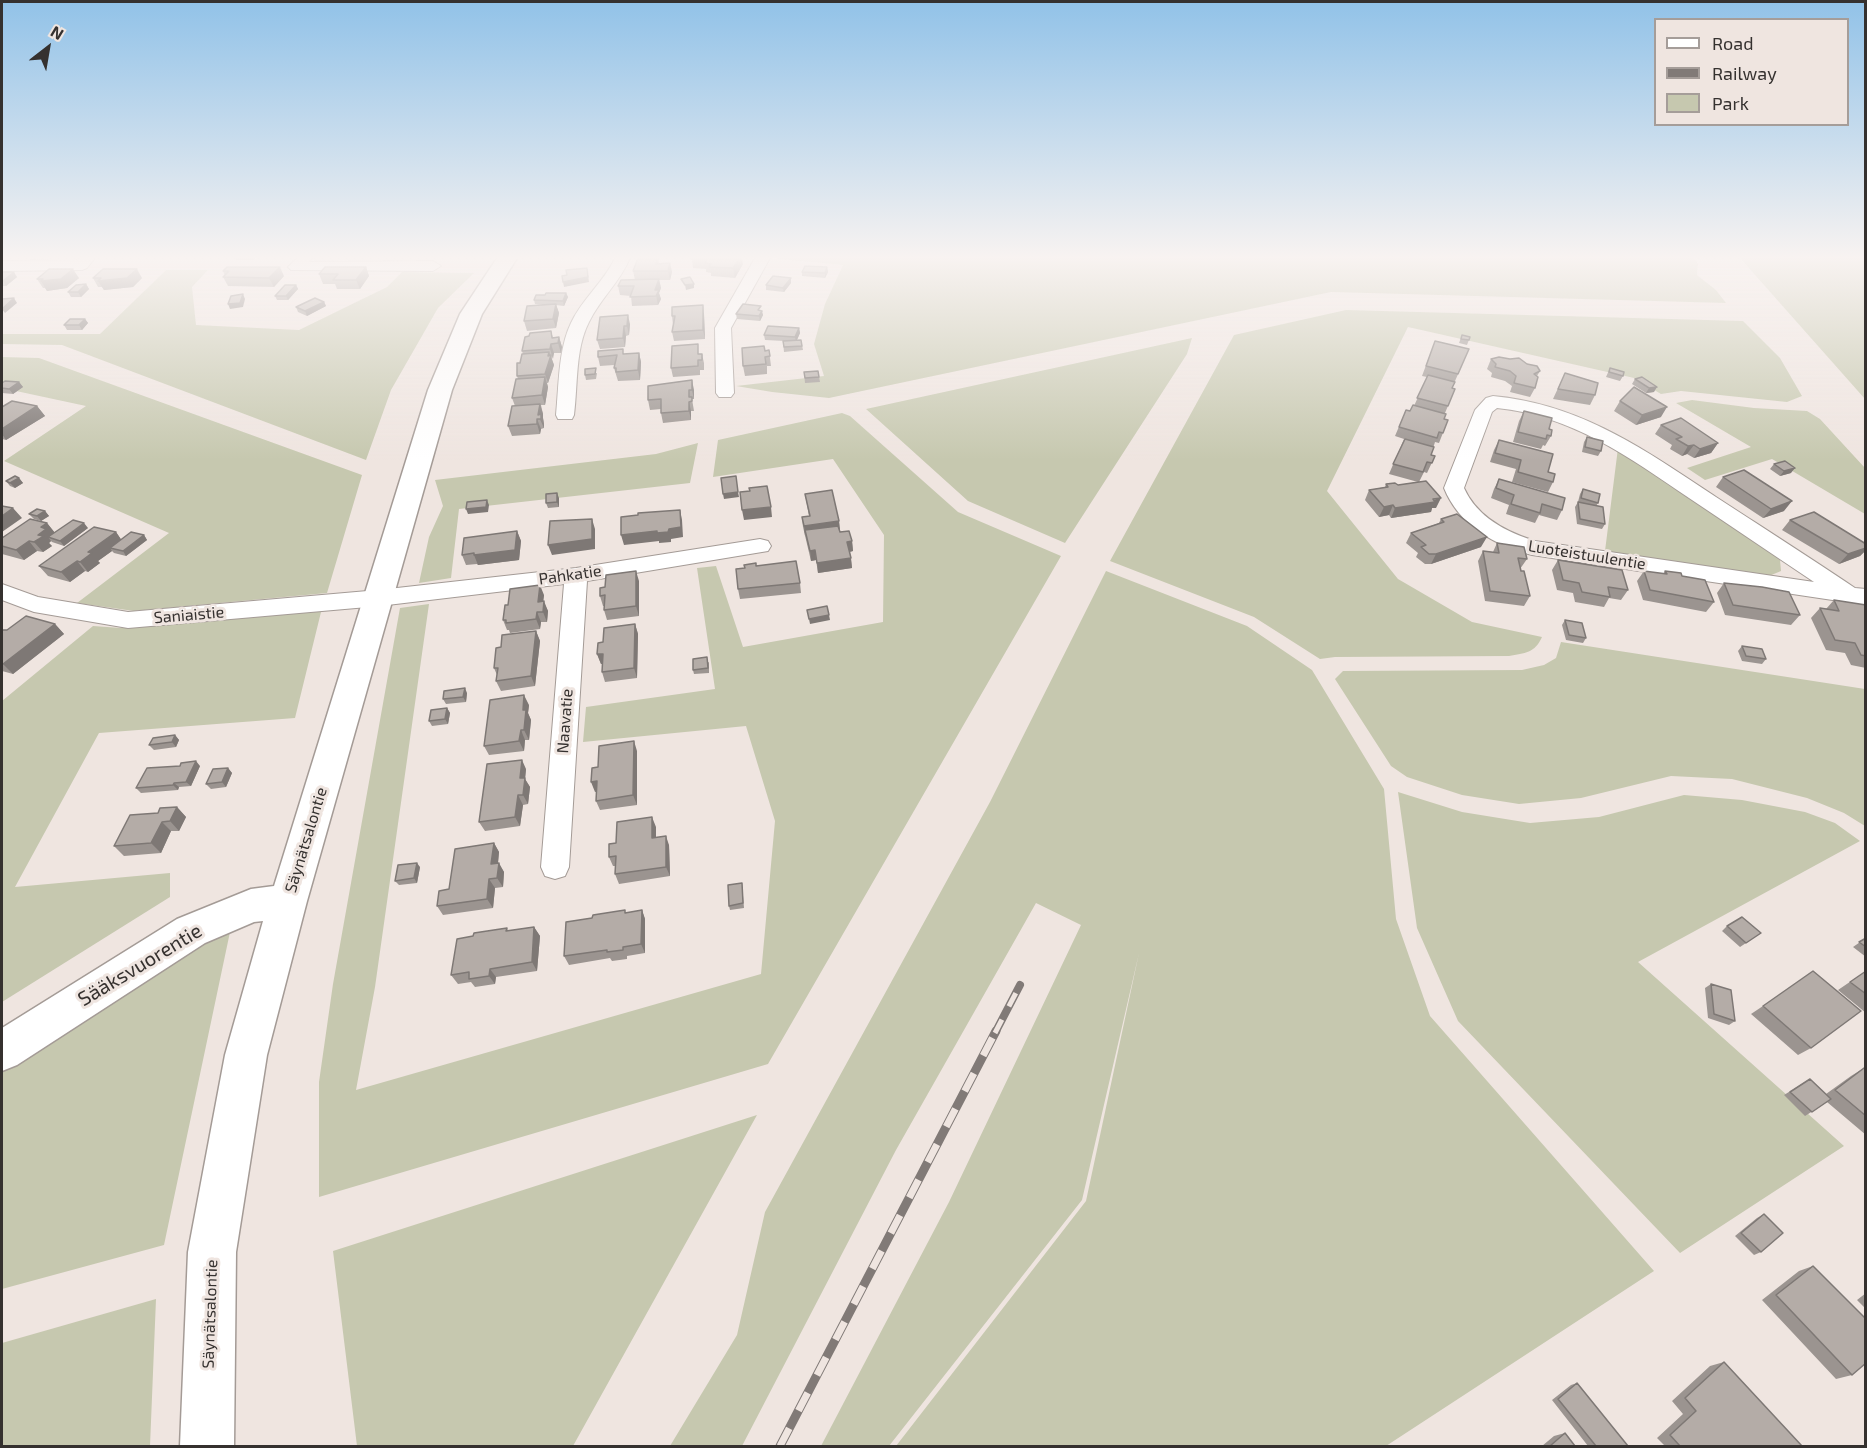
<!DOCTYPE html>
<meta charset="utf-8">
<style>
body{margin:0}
#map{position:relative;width:1867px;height:1448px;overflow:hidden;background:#efe5e0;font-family:"Exo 2",sans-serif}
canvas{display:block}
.frame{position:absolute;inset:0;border:3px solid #35312f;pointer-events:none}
.legend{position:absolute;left:1654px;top:18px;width:195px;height:108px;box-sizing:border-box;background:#efe5e0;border:2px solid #a59d99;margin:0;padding:8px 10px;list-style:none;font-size:18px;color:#35312f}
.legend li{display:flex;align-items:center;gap:12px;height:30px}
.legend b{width:30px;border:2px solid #a59d99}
.north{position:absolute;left:18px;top:18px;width:60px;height:60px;-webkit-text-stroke:4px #efe5e0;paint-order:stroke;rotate:31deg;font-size:16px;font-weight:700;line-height:24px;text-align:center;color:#35312f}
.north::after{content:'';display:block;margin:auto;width:21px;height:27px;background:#35312f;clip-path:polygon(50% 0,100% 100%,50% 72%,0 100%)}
</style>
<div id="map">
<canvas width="1867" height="1448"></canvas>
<div class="frame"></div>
<ul class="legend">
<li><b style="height:8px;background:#fff"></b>Road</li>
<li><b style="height:8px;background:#817a77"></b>Railway</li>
<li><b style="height:16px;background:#c6c8af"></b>Park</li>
</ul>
<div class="north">N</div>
</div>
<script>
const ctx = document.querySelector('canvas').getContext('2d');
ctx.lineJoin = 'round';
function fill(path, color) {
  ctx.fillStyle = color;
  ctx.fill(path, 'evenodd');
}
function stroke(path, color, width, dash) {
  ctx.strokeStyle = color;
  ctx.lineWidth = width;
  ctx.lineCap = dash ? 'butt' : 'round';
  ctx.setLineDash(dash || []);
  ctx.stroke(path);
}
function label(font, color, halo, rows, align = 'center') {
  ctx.font = font + ' "Exo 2",sans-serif';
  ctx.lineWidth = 6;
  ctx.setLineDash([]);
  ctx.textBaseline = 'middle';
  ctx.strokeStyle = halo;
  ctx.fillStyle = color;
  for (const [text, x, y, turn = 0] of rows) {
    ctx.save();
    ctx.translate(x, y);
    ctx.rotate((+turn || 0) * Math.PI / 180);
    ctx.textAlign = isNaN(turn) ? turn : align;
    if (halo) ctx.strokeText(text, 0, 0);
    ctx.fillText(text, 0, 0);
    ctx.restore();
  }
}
fill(new Path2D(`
 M771,258H1694L1698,264L1697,275L1716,290L1726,303L1331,292L829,398L772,392L736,386L824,376L814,344L825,304L843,265Z
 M1740,258H1865V399Z
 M166,270H208L192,287L196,325L299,330L387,287L402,272L474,273L438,308L391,390L366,460L62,345L2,344V334H100Z
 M1346,310L1743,321L1780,358L1802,396L1787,402L1681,391L1661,394L1634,378L1408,327L1327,491L1398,579L1472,622L1542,637C1535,653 1525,653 1509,656L1335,657L1320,659L1254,617L1110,561L1234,335Z
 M1192,338L1187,354L1065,543L968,501L866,409Z
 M2,357L39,358L362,475L327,593L134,611L77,603L169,533L4,461L86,406L2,388Z
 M1692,400L1754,408L1807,411L1820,419L1865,468V514L1772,459L1705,480L1687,468L1751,447L1676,403Z
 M842,413L850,416L958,512L1061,556L768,1064L319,1197V1082L333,984L400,608L429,604L375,987L356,1090L761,974L775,821L746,726L583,742L586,707L715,689L697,568L716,566L743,647L883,622L884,535L833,459L713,477L718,440Z
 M698,443L690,483L459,509L451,578L419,583L429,537L443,506L435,480L656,454Z
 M1618,448L1770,549L1780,560L1781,571L1769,576L1605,551Z
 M1106,571L1247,626L1312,670L1384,789L1396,919L1430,1016L1654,1271L1386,1446H896L1086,1201L1139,953L1082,1200L889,1446H821L949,1202L1081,925L1036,903L896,1150L742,1446H670L737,1335L765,1212L990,802Z
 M322,608L295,718L99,733L15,887L170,873V897L2,1002V701L93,626L121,628Z
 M1561,642L1865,689V826L1844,813L1807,798L1732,779L1671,776L1581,798L1519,804L1462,795L1407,777L1391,766L1335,679L1343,671L1522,670L1544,665L1556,658Z
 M1398,792L1462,812L1530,823L1599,817L1684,795L1742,800L1805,812L1835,823L1860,841L1638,962L1844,1146L1680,1253L1458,1021L1417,928Z
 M230,932L164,1245L2,1289V1069L200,941Z
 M757,1115L573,1446H357L333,1251Z
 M156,1299L150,1446H2V1343Z`), '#c6c8af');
const street = new Path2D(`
 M79,258H95L87,268L82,270L2,271V261L77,260Z
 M297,258H312L309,262L433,261L441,266L433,271L291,270L288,267Z
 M615,258H630C620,282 600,299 589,322C575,349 578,385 574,415L572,419H558L556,415C559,386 558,350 571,323C582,299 604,282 615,258Z
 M755,258H770L731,328L734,393L731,397H719L716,393L715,328Z
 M1493,396C1581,404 1645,450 1716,497C1762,527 1809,557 1855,588L1866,589V605L1532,555C1494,545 1459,525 1444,488L1475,410L1486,398ZM1497,408C1571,415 1630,458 1689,498C1731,526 1772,554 1814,582L1535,541C1506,532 1477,517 1464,488L1492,412Z
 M760,539L768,541L771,546L768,551L587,581L569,867L565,876L555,879L545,876L541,867L564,584L379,606L128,628L34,612L2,600V584L38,597L128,612L379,590L576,568Z`);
const secondary = new Path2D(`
 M497,258H517L482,314L452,390L307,901L267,1055L236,1252L234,1446H180L188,1252L225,1055L263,921L254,922L205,943L17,1065L2,1071V1028L177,919L251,889L274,886L428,390L460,314Z`);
stroke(street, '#a49b96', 2);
stroke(secondary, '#a49b96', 3);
fill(street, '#fff');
fill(secondary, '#fff');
const railFar1 = new Path2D(`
 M995,1033L1020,985`);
const rail = new Path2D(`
 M780,1446L996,1031`);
stroke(railFar1, '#817a77', 8);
stroke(rail, '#817a77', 9);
stroke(railFar1, '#efe5e0', 5, [15]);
stroke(rail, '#efe5e0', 7, [20]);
fill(new Path2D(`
 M235,258H256L254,260H236Z
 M658,258L659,264L670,263L672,272L670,280H659L661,288L659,293L661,299L658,305L632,306L631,296L620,295L618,286L635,280L633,271Z
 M692,259L743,264L735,278L711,276V273L706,272V269L693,268Z
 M227,267L284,276L274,287L228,286L223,277L225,276L223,271Z
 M366,267L369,276L360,289H337L335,284H323L319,274Z
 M827,267L828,272L825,278L802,276V272Z
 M2,272L17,277L6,286H2Z
 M79,278L67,288L47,291L45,288H43L37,279Z
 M93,278H142L133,287L104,290L102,287H98Z
 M791,278V283L784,292L766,290V285Z
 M86,284L89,289L81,297H71L68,292Z
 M296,285L298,289L288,300H277L275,296Z
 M566,293L568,297L564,306L556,305L559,313L556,328L527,331L524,321L543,305L535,304L534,300L545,295Z
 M324,302L326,306L307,316L298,312L296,307Z
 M761,311L763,315L760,321L737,319L736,314Z
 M704,314L705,339L674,341L672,332L673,325L672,316Z
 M600,317L630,324L629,335L626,336L625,347L600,349L597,340Z
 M85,319L88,323L82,330H67L64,325Z
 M799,328L800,333L797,340H801L803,350L784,352L783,341H784L765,340L764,335Z
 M551,331L553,338L559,337L562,347L561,353H554L552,359L554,365L548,383H547L548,387L545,405H541L543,414V418L544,424V428L541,429L540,434L512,436L508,426L515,406L512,398L518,379L517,376L520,363L523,354L522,351L529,336Z
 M1462,335L1470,337L1467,345L1459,343Z
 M1435,341L1469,349L1452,388L1455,389L1445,413L1444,419L1448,420L1439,443L1435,442L1431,455L1435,456L1427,473L1424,472L1419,482L1436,508H1432L1431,512L1391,518L1389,515L1379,517L1365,500L1369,490L1385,487L1386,484L1398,485L1418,482L1389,474L1404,439L1395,436L1406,410L1410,411L1414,406L1427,377L1422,376Z
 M769,350L771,366H767V374L745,376L743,366L765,351Z
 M639,353L641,362L640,380L618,381L614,368V365L600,366L598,357Z
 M700,354H702L704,363V370H700V375L673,377L671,368Z
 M1491,359L1527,364L1540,371L1537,376L1535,388L1530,397L1510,392L1512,386L1505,381L1491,377L1492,373L1487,369Z
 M1610,368L1623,376L1620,381L1606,377Z
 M818,371L820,382L805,383L804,372Z
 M597,373L596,379L586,380L585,375Z
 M1565,373L1595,395L1590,405L1553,399Z
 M1635,379L1654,392L1646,393L1632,384Z
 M19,382L23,387L13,394L2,393V383Z
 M648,386L694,390V399H692L694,411H691V420L663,423L661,413V409L650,410L648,400Z
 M1620,401L1661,417L1636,425L1614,411Z
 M37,406L45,416L6,440L2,439V407Z
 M1524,411L1549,429L1551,436L1545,446L1543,445L1541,449L1513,442L1519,421Z
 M1661,425L1718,443L1711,453L1694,458L1687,454L1682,456L1670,449L1672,445L1655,434Z
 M1587,437L1601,451L1598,456L1582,452L1584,442Z
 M1499,440L1548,472L1553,482L1548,492L1512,482L1516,469L1490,462L1494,450Z
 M1774,464L1791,473L1780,476L1770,469Z
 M1723,477L1784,511L1763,518L1716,487Z
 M19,478L23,483L15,488L10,486L6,481Z
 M1499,479L1562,510L1557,520L1539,515L1535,523L1506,514L1509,505L1491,498L1494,489Z
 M1583,489L1598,503L1596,506L1605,524L1602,529L1577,524L1575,507L1578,502L1580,494Z
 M805,494L839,521L840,532L852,541L853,551L850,552L852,568L818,573L816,560L811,561L803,527L802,517L809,516Z
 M559,498V507L548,508L546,503Z
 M45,511L49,516L41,521L34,519L29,514Z
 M1441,519L1481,547L1431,564H1425L1416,557L1418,553L1406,543L1411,533L1439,523Z
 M1790,520L1866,544V550L1860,556L1839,564L1782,530Z
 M47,523L55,533L88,528L64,546L52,542L51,541L49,543L52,546L43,552L37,551L24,560L2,554V538Z
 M517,531L521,541L519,560L478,565L477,564L466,565L462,555Z
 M116,532L121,540L144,535L147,540L126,556L114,553L112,551L98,561L100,563L88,572L85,571L70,582L48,576L39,566Z
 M1497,543L1527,559L1520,569L1530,596L1524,606L1485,601L1478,561L1483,551L1493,552Z
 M1558,560L1628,590L1621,600L1609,598L1604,607L1575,602L1573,593L1557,590L1552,570Z
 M756,566L800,583L801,593L740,599L738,589Z
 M1644,571L1663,574L1665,571L1714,602L1706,612L1643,600L1637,581Z
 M639,581V616L607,620L604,610V606H603L600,596Z
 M1724,583L1800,615L1791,625L1725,615L1717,593Z
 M544,595L543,601L548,611L547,622H541L540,629L510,633L509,630H507L503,620L508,605Z
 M1834,600L1866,605V668L1851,665L1845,653L1826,650L1811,618L1820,608L1826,609Z
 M1565,620L1586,638L1583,643L1566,640L1562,625Z
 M55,624L64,634L13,674L2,671V630H7Z
 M635,624L638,634L637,678L605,682L602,672V664H601L597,654L603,642Z
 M536,631L540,641L535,686L501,691L496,681L497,675L494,668L501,647Z
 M1742,646L1766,659L1762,664L1742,661L1738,651Z
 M709,662V673L694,674L693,670Z
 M467,693L466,702L446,704L443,699Z
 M529,705L528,713L531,720L529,740H525L524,751L489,755L484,746Z
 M447,708L450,713L448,724L432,726L429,721Z
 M175,735L179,740L176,747L154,750L149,745Z
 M637,751V805L600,810L596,801L597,791L595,792L598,767Z
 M200,766L191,786L179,787L178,790L141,793L136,788Z
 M228,768L232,773L226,787L211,789L206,784Z
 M526,769L525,779L530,787L528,804L523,805L520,826L485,831L479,822Z
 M177,807L186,817L179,831H171L161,853L124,856L114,846L158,813Z
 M656,827V837L669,845L670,876L619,884L615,874L616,866H613L609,857L616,843Z
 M494,843L499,852L498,863L504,872L503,887L495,888L493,908L443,915L437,906L449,889Z
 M420,867L417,883L399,885L395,881Z
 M742,883L744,908L730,910L729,906Z
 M642,910L645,919V953L627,956V959L612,961L610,958L569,965L564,956Z
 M1727,926L1761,933L1740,947L1722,931Z
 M534,927L540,936L537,971L496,977L495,984L475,987L471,982L458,984L451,975L473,936L507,928L508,931Z
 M1866,938V957L1853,947Z
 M1866,971V1013L1838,990Z
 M1711,984L1735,1021L1729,1025L1708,1018L1705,988Z
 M1763,1006L1811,1048L1798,1055L1751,1014Z
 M1864,1068L1866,1069V1135L1827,1102L1805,1116L1784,1095L1810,1079L1826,1094L1851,1076Z
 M1764,1214L1761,1252L1754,1255L1735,1236L1757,1218Z
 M1813,1266L1852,1375L1836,1379L1762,1300L1799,1271Z
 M1866,1293V1309L1857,1300Z
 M1724,1362L1802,1446H1665L1657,1438L1683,1414L1672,1401L1710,1366Z
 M1577,1383L1628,1446H1588L1552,1400L1571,1385Z
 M1565,1433L1575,1446H1542L1554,1436Z`), '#9b9490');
fill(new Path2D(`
 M740,258H742L743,264L735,278L733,268Z
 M670,263L672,272L670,280L668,271Z
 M280,267L284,276L274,287L269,278Z
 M366,267L369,276L360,289L356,280Z
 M827,267L828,272L825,278V273Z
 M587,268L589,282L564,287L563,282Z
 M73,269L79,278L67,288L47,291L41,281Z
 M137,269L142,278L133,287L104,290L98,281Z
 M14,272L17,277L6,286L3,281Z
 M791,278V283L784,292L783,288Z
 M659,279L661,288L659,293L661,299L658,305L655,290Z
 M86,284L89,289L81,297L78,292Z
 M694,284V288L686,290L685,285Z
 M296,285L298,289L288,300L286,296Z
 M566,293L568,297L564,306L563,301Z
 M243,294L245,299L243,307L230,309L228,304Z
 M14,298L17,303L5,313L2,309Z
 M324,302L326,306L307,316L305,311Z
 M556,304L559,313L556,328L553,319Z
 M703,305L704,314L705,339L703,330Z
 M762,311L763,315L760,321L759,316Z
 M628,315L630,324L629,335L627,326Z
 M85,319L88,323L82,330L79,325Z
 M624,326L626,336L625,347L623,338Z
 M799,328L800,333L796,342L795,337Z
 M559,337L562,347L561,353L558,343Z
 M551,344L554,353L553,359L550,349Z
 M549,352L554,365L548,383L545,374Z
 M639,353L641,362L640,380L638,370Z
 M545,377L548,387L545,405L542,395Z
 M692,380L694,390V399L692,390Z
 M19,382L23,387L13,394L9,389Z
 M1657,387L1654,392L1646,393L1649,388Z
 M689,402L691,411V420L689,411Z
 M540,404L543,414V418L544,424V428L538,415Z
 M37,406L45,416L6,440L2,434V429Z
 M1667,407L1661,417L1636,425L1642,415Z
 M537,419L541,429L540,434L537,424Z
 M1718,443L1711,453L1694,458L1700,449Z
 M1694,445L1687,454L1682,456L1688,446Z
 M1795,468L1791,473L1780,476L1784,471Z
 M19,478L23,483L15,488L10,483Z
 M738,492L739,497L724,499L723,494Z
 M557,493L559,498V507L557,502Z
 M1441,498L1436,508H1432L1431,512L1391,518L1395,508Z
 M487,500L489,505L488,512L468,514L466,509Z
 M1792,501L1784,511L1763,518L1771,509Z
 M1393,505L1389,515L1379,517L1384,507Z
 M771,507L772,517L744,520L742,510Z
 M13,508L22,518L2,532V516Z
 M680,510L682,520L683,537L671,539V542L659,543V541L624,545L621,535L669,529Z
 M45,511L49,516L41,521L37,516Z
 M592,519L595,529V549L552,555L548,545Z
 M839,521L840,531L806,535L805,530V536L804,526Z
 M47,523L55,533L48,537L51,541L49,543L52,546L43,552L34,542L41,527Z
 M84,523L88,528L64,546L60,541Z
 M517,531L521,541L519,560L478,565L474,555Z
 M116,532L123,542L110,548L112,551L98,561L100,563L88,572L80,562L88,552Z
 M144,535L147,540L126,556L123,551Z
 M1487,537L1481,547L1431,564L1436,554Z
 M29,541L37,551L24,560L16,550Z
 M852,541L853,551L848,552L847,542Z
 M1866,548V550L1860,556L1839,564L1848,554Z
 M815,550L816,560L811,561L810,551Z
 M851,558L852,568L818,573L817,563Z
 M77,561L85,571L70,582L61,572Z
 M636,571L639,581V616L636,606Z
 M540,585L544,595L542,612L538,602Z
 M544,601L548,611L547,622L543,612Z
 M537,612L541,622L540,629L536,619Z
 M829,615L830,620L810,624L809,619Z
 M55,624L64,634L13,674L3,664Z
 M635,624L638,634L637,678L634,668Z
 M536,631L540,641L535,686L531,676Z
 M597,654H603L606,664H601Z
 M465,688L467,693L466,702L463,697Z
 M524,695L529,705L528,713L531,720L529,740L524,730L523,710Z
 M447,708L450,713L448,724L445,719Z
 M521,730L525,740L524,751L519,741Z
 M175,735L179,740L176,747L172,742Z
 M634,741L637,751V805L633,795Z
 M522,760L526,769L525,779L530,787L528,804L523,795L520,778Z
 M196,761L200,766L191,786L186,782Z
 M228,768L232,773L226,787L222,782Z
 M597,781L601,790L595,792L591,782Z
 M174,783L179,787L178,790L173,785Z
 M518,795L523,805L520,826L515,817Z
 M177,807L186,817L179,831L170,821Z
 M652,817L656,827V847L652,838Z
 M162,822L171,831L161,853L151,843Z
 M666,836L669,845L670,876L666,867Z
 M494,843L499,852L497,873L491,864Z
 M417,863L420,867L417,883L414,878Z
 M499,863L504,872L503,887L497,878Z
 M489,879L495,888L493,908L487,899Z
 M642,910L645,919V953L641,944Z
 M534,927L540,936L537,971L532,962Z
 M490,969L496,977L495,984L489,976Z`), '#7e7875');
const building = new Path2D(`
 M638,258H658L656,264L670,263L668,271H633Z
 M693,258H740L733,268L709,267L711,264L705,263L706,261L692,259Z
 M805,266L827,267L825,273L802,272Z
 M227,267H280L269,278L223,277L229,271H223Z
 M325,267H366L356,280H333L338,274H319Z
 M587,268L588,277L563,282L562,276L567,275L566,270Z
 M49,269H73L61,279L41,281L43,279H37Z
 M103,269H137L127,278L98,281L101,278H93Z
 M2,272H14L3,281H2Z
 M773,276L791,278L783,288L766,285Z
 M690,277L694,284L685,285L681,279Z
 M659,279L655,290H659L656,296L630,297L634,286H618L621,280Z
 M86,284L78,292H68L76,285Z
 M285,285H296L286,296H275Z
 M546,293H566L563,301L534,300L536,295H545Z
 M243,294L240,303L228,304L231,296Z
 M14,298L2,309V299Z
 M315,298L324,302L305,311L296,307Z
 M556,304L553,319L524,321L527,306Z
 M743,304L761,306L758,310L762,311L759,316L736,314Z
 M703,305V330L672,332L675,316H672V307Z
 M628,315L627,326H624L623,338L597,340L600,317Z
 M70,319H85L79,325H64Z
 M768,326L799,328L795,337L764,335Z
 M551,331L552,338L559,337L558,343L551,344L550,349L522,351L525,337L529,336L530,333Z
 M1462,335L1470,337L1469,340L1461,339Z
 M801,340L802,346L784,347L783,341Z
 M1435,341L1469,349L1458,374L1426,366Z
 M698,344V354H702V360H698V366L671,368L672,346Z
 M764,346L765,351L769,350L770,356L765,357L766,364L743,366L742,348Z
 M623,349V354L639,353L638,370L616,372V368H614L617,355L598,357V351Z
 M549,352L548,356L551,355L545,374L517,376V363H520L522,354Z
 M1499,357L1510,359L1519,358L1527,364L1537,366L1540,371L1534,374L1538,377L1535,388L1514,383L1516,376L1510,371L1495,367L1496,364L1491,359Z
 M596,368L595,374L585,375V369Z
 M1610,368L1624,372L1623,376L1609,372Z
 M818,371L819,377L805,378L804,372Z
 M1565,373L1598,383L1595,395L1558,389Z
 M1428,375L1455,382L1452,388L1455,389L1448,406L1417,398Z
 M545,377L542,395L512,398L516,379Z
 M1642,377L1657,387L1649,388L1635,379Z
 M692,380V390H689V397H692V401L689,402V411L661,413V399L648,400V386Z
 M5,381L19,382L9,389L2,388V383Z
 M1634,387L1667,407L1642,415L1620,401Z
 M12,401L37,406L2,429V407Z
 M540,404L538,415L541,414V419H537V424L508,426L512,406Z
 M1413,405L1446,414L1444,419L1448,420L1443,433L1439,432L1437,438L1399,427L1406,410L1410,411Z
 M1524,411L1552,418L1549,429L1552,430L1551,436L1547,435L1546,439L1518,432Z
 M1681,418L1718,443L1700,449L1694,445L1688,446L1676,439L1682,437L1661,425Z
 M1587,437L1603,441L1601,451L1585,447Z
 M1405,439L1434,447L1431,455L1435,456L1432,463L1427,462L1423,472L1393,464Z
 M1499,440L1553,454L1548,472L1555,474L1553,482L1518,472L1521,460L1495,453Z
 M1785,461L1795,468L1784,471L1774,464Z
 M1744,470L1792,501L1771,509L1723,477Z
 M15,476L19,478L10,483L6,481Z
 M736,476L738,492L723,494L721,478Z
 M1499,479L1565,498L1562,510L1542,504L1540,513L1511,504L1514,495L1496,488Z
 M1426,481L1441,498L1433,499L1435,502L1395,508L1393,505L1384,507L1369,490L1388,487L1386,484L1395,483L1398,485Z
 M767,486L771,507L742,510L740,492L750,491L749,488Z
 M1583,489L1600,494L1598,503L1581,498Z
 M832,490L839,521L804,526L802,517L810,516L805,494Z
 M557,493V502L546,503V494Z
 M487,500L486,507L466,509L467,502Z
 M1578,502L1603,507L1605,524L1580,519Z
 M2,506L13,508L2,516Z
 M37,509L45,511L37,516L29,514Z
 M680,510L681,527L669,529L668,532L657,533V531L621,535V517L638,515V513Z
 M1814,512L1866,544V548L1848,554L1790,520Z
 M1457,514L1487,537L1436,554H1429L1421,547L1426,545L1411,533L1444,522L1441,519Z
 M30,519L47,523L41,527L46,529L38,535L44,536L34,542L29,541L16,550L2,546V538Z
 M592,519V539L548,545L550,521Z
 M73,520L84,523L60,541L48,537Z
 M838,526L840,532L849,531L852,541L847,542L851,558L817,563L815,550L810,551L805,530Z
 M94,527L116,532L88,552L92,553L80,562L77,561L61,572L39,566Z
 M517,531L515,550L474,555V553L462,555L464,538Z
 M131,532L144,535L123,551L110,548Z
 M1497,543L1524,547L1527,559L1518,558L1521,571H1524L1530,596L1490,591L1483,551L1499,553Z
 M1558,560L1622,570L1628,590L1608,587L1610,597L1582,592L1579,583L1563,580Z
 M796,561L800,583L738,589L736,569L745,568L744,565L756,563V566Z
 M636,571V606L604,610L605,595L600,596V588L605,587L606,575Z
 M1644,571L1667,574L1665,571L1681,573L1682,576L1705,580L1714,602L1650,590Z
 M1724,583L1762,587L1789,592L1800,615L1733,605Z
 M540,585L538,602L544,601L543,612H537L536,619L506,623V620H503L505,605H508L510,589Z
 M1834,600L1866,605V656L1861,655L1855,643L1835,640L1820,608L1839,611Z
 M827,606L829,615L809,619L807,610Z
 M26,616L55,624L3,664H2V630H7Z
 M1565,620L1582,623L1586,638L1569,635Z
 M635,624L634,668L602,672L603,654H597L598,643L603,642L604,628Z
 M536,631L531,676L496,681L498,668H494L496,648L501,647L502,635Z
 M1742,646L1762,649L1766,659L1746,656Z
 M707,657L708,668L693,670V659Z
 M465,688L463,697L443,699L444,691Z
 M524,695L523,710H526L524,730H521L519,741L484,746L490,700Z
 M447,708L445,719L429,721L431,710Z
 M175,735L172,742L149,745L153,738Z
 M634,741L633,795L596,801L597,781L591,782L592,768L598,767L599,746Z
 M522,760L520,778H525L523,795H518L515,817L479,822L487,764Z
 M196,761L186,782L174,783L173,785L136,788L147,768L180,766L181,763Z
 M228,768L222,782L206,784L213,769Z
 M177,807L170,821L162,822L151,843L114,846L130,815L158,813L160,808Z
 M652,817V838L666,836V867L615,874L616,856L609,857V844L616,843L617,822Z
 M494,843L491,864L499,863L497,878L489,879L487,899L437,906L439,891L449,889L455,849Z
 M417,863L414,878L395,881L398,865Z
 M742,883L743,903L729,906L728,885Z
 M625,910V913L642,910L641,944L623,947V950L607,952V950L564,956L566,922L592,918L593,915Z
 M1742,917L1761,933L1746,943L1727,926Z
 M534,927L532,962L490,969L489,976L469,979V972L451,975L457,939L473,936L474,933L507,928L506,931Z
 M1866,938V947L1859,942Z
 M1813,971L1861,1011L1811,1048L1763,1006Z
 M1866,971V994L1850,982Z
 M1711,984L1731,990L1735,1021L1714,1014Z
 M1864,1068L1866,1069V1116L1835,1090Z
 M1810,1079L1831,1099L1812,1112L1790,1092Z
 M1764,1214L1783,1233L1761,1252L1741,1233Z
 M1813,1266L1866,1319V1363L1852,1375L1776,1295Z
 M1724,1362L1802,1446H1680L1670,1435L1696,1411L1685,1398Z
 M1577,1383L1628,1446H1596L1558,1399Z
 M1565,1433L1575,1446H1550Z`);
fill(building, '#b4aca7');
stroke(building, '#7e7875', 1.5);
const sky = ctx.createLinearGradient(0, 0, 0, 460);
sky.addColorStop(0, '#91c2e8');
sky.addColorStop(0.56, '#f8f3f1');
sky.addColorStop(1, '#f8f3f100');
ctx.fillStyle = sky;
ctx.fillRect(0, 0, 1867, 460);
label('16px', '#35312f', '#efe5e0', [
 ["Luoteistuulentie",1587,555,9],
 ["Pahkatie",570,575,-8],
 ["Saniaistie",189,615,-5],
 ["Naavatie",565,721,-86],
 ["Säynätsalontie",306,840,-73],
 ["Säynätsalontie",210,1314,-88]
]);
label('20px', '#35312f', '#efe5e0', [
 ["Sääksvuorentie",140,965,-31]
]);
</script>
